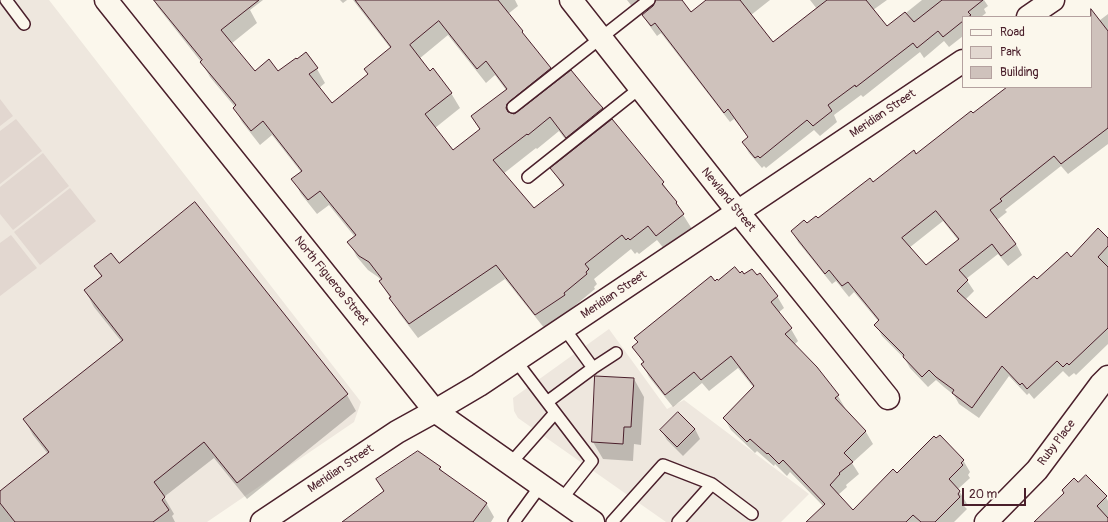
<!DOCTYPE html>
<style>
body{margin:0}
#map{position:relative;width:1108px;height:522px;overflow:hidden;background:#fbf7ec;font-family:Pangolin,sans-serif}
canvas{display:block}
.legend{position:absolute;left:962px;top:16px;width:130px;height:72px;box-sizing:border-box;background:#fbf7ec;border:1px solid #b4a19f;margin:0;padding:5px 7px;list-style:none;font-size:12px;color:#4a1f2b}
.legend li{display:flex;align-items:center;gap:8px;height:20px}
.legend b{width:20px;border:1px solid #b4a19f}
.scale{position:absolute;left:962px;top:488px;width:64px;height:18px;box-sizing:border-box;border:2px solid #4a1f2b;border-top:0;padding-left:5px;font-size:12px;line-height:14px;white-space:nowrap;color:#4a1f2b;-webkit-text-stroke:3px #fbf7ec;paint-order:stroke}
</style>
<div id="map">
<canvas width="1108" height="522"></canvas>
<ul class="legend">
<li><b style="height:5px;background:#fbf7ec"></b>Road</li>
<li><b style="height:11px;background:#e2d7d0"></b>Park</li>
<li><b style="height:11px;background:#cfc2bc"></b>Building</li>
</ul>
<div class="scale">20 m</div>
</div>
<script>
const ctx = document.querySelector('canvas').getContext('2d');
ctx.lineJoin = 'round';
function fill(path, color) {
  ctx.fillStyle = color;
  ctx.fill(path, 'evenodd');
}
function stroke(path, color, width, dash) {
  ctx.strokeStyle = color;
  ctx.lineWidth = width;
  ctx.lineCap = dash ? 'butt' : 'round';
  ctx.setLineDash(dash || []);
  ctx.stroke(path);
}
function label(font, color, halo, rows, align = 'center') {
  ctx.font = font + ' Pangolin,sans-serif';
  ctx.lineWidth = 3;
  ctx.setLineDash([]);
  ctx.textBaseline = 'middle';
  ctx.strokeStyle = halo;
  ctx.fillStyle = color;
  for (const [text, x, y, turn = 0] of rows) {
    ctx.save();
    ctx.translate(x, y);
    ctx.rotate((+turn || 0) * Math.PI / 180);
    ctx.textAlign = isNaN(turn) ? turn : align;
    if (halo) ctx.strokeText(text, 0, 0);
    ctx.fillText(text, 0, 0);
    ctx.restore();
  }
}
fill(new Path2D(`
 M0,0H49L361,402L354,422L207,522H0Z
 M609,329L667,409L684,400L809,494L781,522H666L518,418L514,411L513,398Z`), '#eee7de');
fill(new Path2D(`
 M0,99L13,116L0,126Z
 M16,119L42,151L0,184V131Z
 M43,153L69,186L13,230L0,214V187Z
 M70,188L96,221L40,265L14,232Z
 M11,235L37,268L0,296V243Z`), '#e2d7d0');
fill(new Path2D(`
 M154,0H263L250,10L257,23L231,44L254,73H278L305,54L317,69L325,83L319,88L332,104L368,75L365,69L391,49L353,0H515L518,6L508,14L550,69L558,82L594,99L603,109L610,122L663,183L692,229L665,250L657,240L639,254L637,252L635,254L631,249L594,279L597,284L594,287L595,289L572,308L573,310L545,329L505,279L418,338L399,313L380,281L381,280L378,277L368,270L357,257L349,242L355,237L329,205L317,214L301,194L293,179L301,172L272,135L260,145L242,122L234,108L235,107L210,77L202,63L157,6ZM448,35L486,83L495,75L506,90L472,117L480,130L453,151L435,128L460,108L451,93L430,72L419,59ZM510,106H512L519,117L517,118ZM559,131L574,151L552,168L563,187L534,210L503,174L536,148L537,149Z
 M340,0H347L343,3Z
 M627,0H681L691,14L708,0H770L751,15L773,43L817,9L810,0H887L873,10L887,28L922,0H984L988,6L984,9L986,13L981,17H963V36L949,47L944,41L924,58L920,52L863,97L861,95L834,115L837,122L820,136L814,130L766,168L764,166L762,168L749,153L743,142L749,138L734,119L730,122L661,33L657,36L649,25L643,15L655,4L654,3L640,13H637Z
 M1108,14V144L1068,174L1061,166L1005,210L1007,212L997,220L1016,244L1022,255L1008,266L998,254L966,279L974,291L965,300L986,320L1037,280L1071,258L1108,239V344L1076,375L1074,373L1069,377L1063,371L1034,399L1029,393L1027,395L1009,376L979,418L959,404L954,395L944,387L936,380L928,387L910,368L905,359L882,336L876,325L879,322L854,292L849,297L836,281L832,284L798,242L792,231L818,219L916,155L1011,87H1091V27ZM943,221L958,240L925,267L909,248Z
 M195,203L347,395L356,411L247,499L214,458L164,497L174,514L172,516L175,522H0V492L48,454L33,435L24,419L122,342L94,307L85,290L102,277L95,267L118,264Z
 M739,275L777,296L784,308L778,313L791,329L798,341L794,345L838,396L845,408L844,409L866,432L873,444L852,463L859,474L846,485L847,487L838,495L853,511L897,474L963,460L970,472L968,475L970,478L958,489L967,504L964,506L967,509L954,522H817L824,507L790,472L787,476L775,464L774,466L757,451L755,453L731,430L724,418L754,388L738,368L709,391L702,383L673,407L649,377L643,365L644,364L633,347L638,343L635,338L714,282Z
 M634,379L644,397L641,445L634,444L633,461L603,459L593,442Z
 M695,429L700,439L683,456L667,440L661,430Z
 M418,452L440,468L444,473L486,503L494,517L491,522H344L384,492L377,480Z
 M1078,484L1106,497L1108,501V522H1036Z`), '#0003');
const building = new Path2D(`
 M154,0H259L221,30L255,71L269,59L278,71L296,58L297,59L306,52L318,68L309,74L332,103L368,74L364,69L391,47L355,0H498L523,31L522,32L551,68L509,102L507,104L506,108L508,112L514,114L517,112L571,70L594,98L603,108L566,138L550,117L528,135L527,134L493,160L534,208L564,185L550,168L612,119L664,182L662,184L677,202L676,203L684,214L656,236L648,226L630,240L628,238L626,240L622,235L585,264L589,269L586,272L587,274L564,293L565,295L535,315L496,265L409,324L389,298L391,297L379,281L382,279L369,262L359,256L347,242L356,235L320,191L308,200L291,179L302,171L263,121L251,131L233,108L236,105L200,62L202,60ZM439,21L477,69L486,61L507,89L471,116L480,129L453,150L425,114L452,93L433,68L430,71L410,45Z
 M656,0H682L691,12L706,0H740L773,42L827,0H866L887,26L905,12L914,22L942,0H983L968,12L971,15L968,17H963V21L943,37L938,31L917,48L913,43L856,87L855,85L828,105L832,111L813,126L807,120L760,158L758,156L755,158L742,142L748,137L728,109L724,113L655,23L651,26L642,15L653,6Z
 M1091,9L1108,31V128L1061,164L1054,156L1000,199L1002,201L990,210L1016,244L1001,256L992,244L959,270L968,280L957,291L986,318L1034,276L1037,279L1067,252L1071,257L1098,228L1108,238V246L1098,257L1108,267V328L1069,365L1067,363L1063,367L1057,361L1027,389L1022,383L1020,385L1002,366L972,408L952,393L954,390L936,377L929,370L922,377L903,357L904,355L874,325L879,320L848,282L842,286L829,270L825,274L791,231L804,220L807,223L816,216L818,218L870,178L873,182L914,150L916,154L971,111L973,113L1007,87H1091ZM936,211L959,239L926,265L902,238Z
 M195,202L348,394L237,483L204,442L154,482L165,497L162,500L169,510L153,522H15L0,503V491L49,452L23,419L123,340L84,290L102,276L94,266L111,253L119,263Z
 M735,267L740,273L742,271L744,274L752,269L757,275L760,273L778,296L771,302L792,328L785,334L817,367L839,395L835,398L866,431L844,453L853,462L839,473L840,474L830,485L853,510L893,469L897,473L934,436L936,438L940,435L964,460L961,463L963,465L949,479L960,491L958,494L960,497L935,522H921L913,515L906,522H806L825,504L783,460L779,464L768,453L767,454L750,439L747,442L723,418L754,386L731,356L701,380L694,372L665,395L641,364L644,362L632,347L638,342L634,338L711,276L715,281L717,279L718,280Z
 M595,376L634,378L631,427H624L623,444L592,442Z
 M678,412L695,429L677,447L660,430Z
 M418,451L441,467L439,469L487,503L473,522H342L384,491L376,479Z
 M1086,475L1107,496L1097,506L1108,518V522H1034L1064,493L1062,490L1074,478L1078,482Z`);
fill(building, '#cfc2bc');
stroke(building, '#4a1f2b', 1);
const lane = new Path2D(`
 M6,0L24,24
 M513,107L649,0
 M528,177L640,88
 M564,328L593,368
 M516,361L547,402L593,368L616,353
 M547,402L592,461L561,500
 M510,464L555,413
 M514,522L541,485
 M612,522L663,465L712,484
 M678,522L712,484L752,514`);
const street = new Path2D(`
 M571,0L738,212L888,398
 M986,522L1037,470L1101,384L1108,377`);
const secondary = new Path2D(`
 M106,0L435,411L593,522
 M1028,17L1053,0
 M262,522L397,432L435,411L479,385L963,61`);
stroke(lane, '#4a1f2b', 14);
stroke(street, '#4a1f2b', 25);
stroke(secondary, '#4a1f2b', 25);
stroke(lane, '#fbf7ec', 11);
stroke(street, '#fbf7ec', 22);
stroke(secondary, '#fbf7ec', 22);
label('12px', '#4a1f2b', '#fbf7ec', [
 ["Meridian Street",883,114,-34],
 ["Newland Street",728,200,51],
 ["North Figueroa Street",331,281,51],
 ["Meridian Street",614,295,-34],
 ["Ruby Place",1057,443,-53],
 ["Meridian Street",341,469,-34]
]);
</script>
